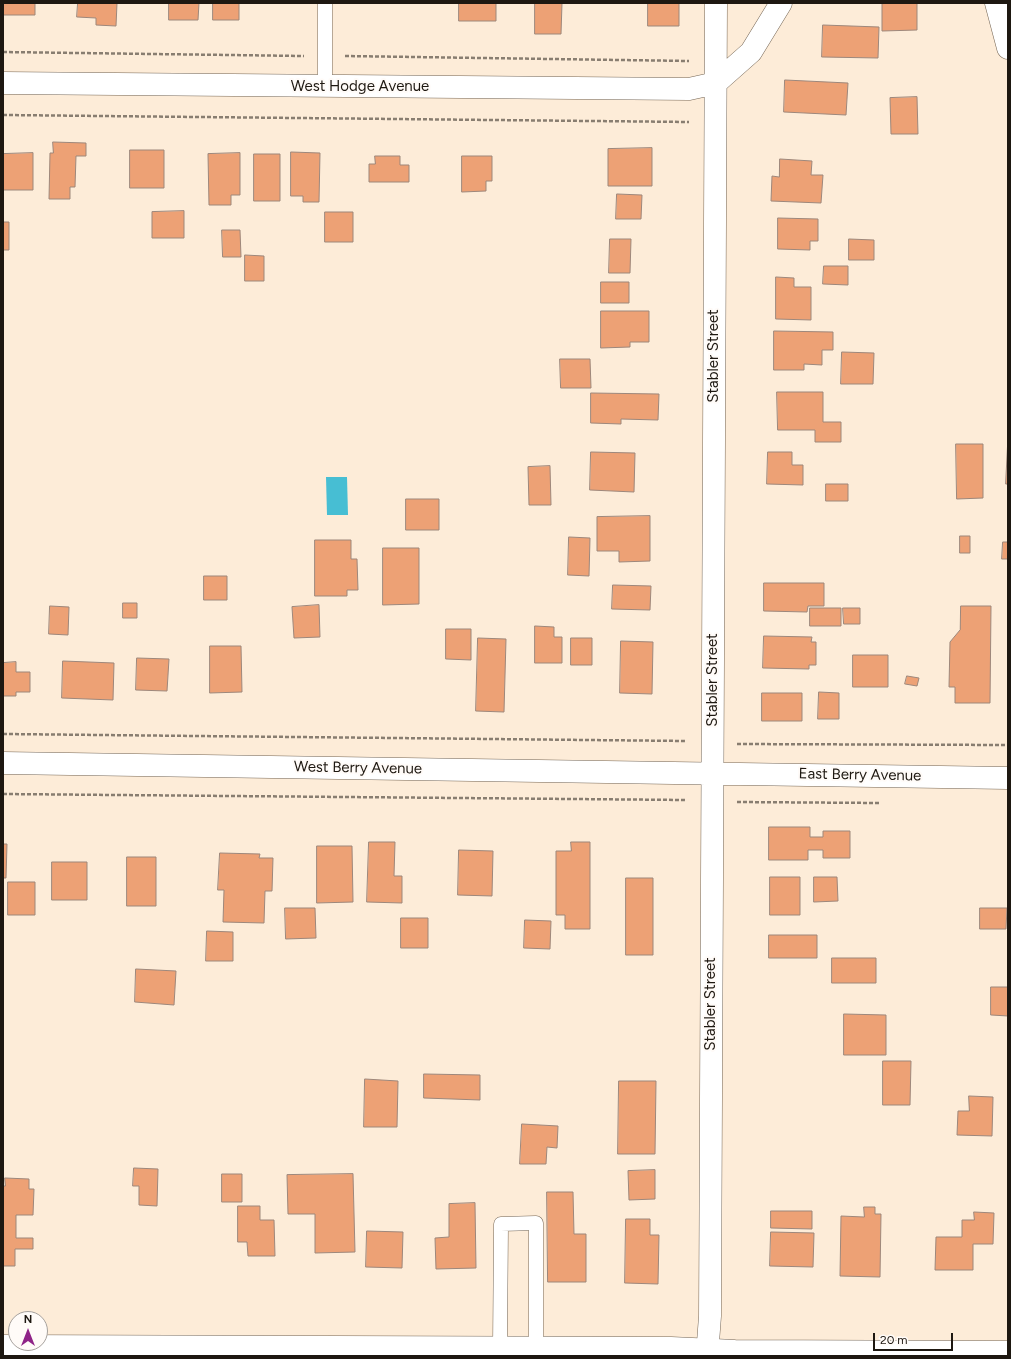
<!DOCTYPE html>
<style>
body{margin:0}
#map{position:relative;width:1011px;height:1359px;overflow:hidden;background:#fdecd8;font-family:Figtree,sans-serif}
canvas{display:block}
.frame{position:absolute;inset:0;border:4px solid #1e1811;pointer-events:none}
.north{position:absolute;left:8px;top:1311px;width:40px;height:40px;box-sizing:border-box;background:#fffbf8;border:1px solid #a5a09c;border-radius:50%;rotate:0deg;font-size:11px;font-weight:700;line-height:16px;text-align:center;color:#1e1811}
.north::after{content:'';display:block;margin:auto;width:14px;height:18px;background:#8f2387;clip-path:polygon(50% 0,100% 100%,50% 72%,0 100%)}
.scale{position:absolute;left:873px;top:1333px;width:80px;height:18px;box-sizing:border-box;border:2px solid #1e1811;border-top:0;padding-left:5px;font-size:12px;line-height:14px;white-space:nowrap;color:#1e1811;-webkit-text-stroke:3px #fffbf8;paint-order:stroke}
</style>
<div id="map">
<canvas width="1011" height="1359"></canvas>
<div class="frame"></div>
<div class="north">N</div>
<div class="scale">20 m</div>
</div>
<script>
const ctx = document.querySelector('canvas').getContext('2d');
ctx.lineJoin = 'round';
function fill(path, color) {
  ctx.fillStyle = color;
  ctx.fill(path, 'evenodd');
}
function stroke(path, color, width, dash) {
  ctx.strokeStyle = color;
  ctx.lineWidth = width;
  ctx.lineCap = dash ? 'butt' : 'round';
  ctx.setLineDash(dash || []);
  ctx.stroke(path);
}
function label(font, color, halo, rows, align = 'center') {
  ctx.font = font + ' Figtree,sans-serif';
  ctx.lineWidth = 4;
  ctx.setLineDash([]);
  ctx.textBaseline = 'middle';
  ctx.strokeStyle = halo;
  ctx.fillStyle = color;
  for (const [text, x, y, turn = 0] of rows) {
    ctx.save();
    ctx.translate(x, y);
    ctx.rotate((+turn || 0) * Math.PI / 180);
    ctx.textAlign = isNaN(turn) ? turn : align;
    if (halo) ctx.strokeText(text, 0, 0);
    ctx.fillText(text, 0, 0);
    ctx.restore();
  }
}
fill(new Path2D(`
 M326,477H347L348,515H327Z`), '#47bed3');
const building = new Path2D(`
 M3,3H35V15H3Z
 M78,3H117L116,26L96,25V18L77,17Z
 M169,3H199L198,20H169Z
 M213,3H239V20H213Z
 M459,3H496V21H459Z
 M535,3H562L561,34H535Z
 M648,3H679V26H648Z
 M917,3V30L882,31V4Z
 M823,25L879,27L878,58L822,57Z
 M785,80L848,83L846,115L784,112Z
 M917,97L918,134H891L890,98Z
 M53,142L86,143V156H76L75,187H70V199H49L50,153H53Z
 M652,148V186H608V149Z
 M130,150H164V188H130Z
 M291,152L320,153L319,202H303V196H291Z
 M33,153V190H3V154Z
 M240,153V195H231V205H209L208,154Z
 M254,154H280V201H254Z
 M375,156H400V165H409V182H369V164H375Z
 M462,156H492V181H486V191L462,192Z
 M780,159L812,161L811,175H823L821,203L771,201L772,176L779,177Z
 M617,194L642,195L641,219H616Z
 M184,211V238H152V212Z
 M325,212H353V242H325Z
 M778,218L818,219V241H810V250L778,249Z
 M3,222H9V250H3Z
 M222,230H240L241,257H223Z
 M610,239H631L630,273H609Z
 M849,239L874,240V260H849Z
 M245,255L264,256V281H245Z
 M824,266H848V285L823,284Z
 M776,277L794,278V287H811V320L776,319Z
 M601,282H629V303H601Z
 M601,311H649V342H630V347L601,348Z
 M774,331L833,332V350H822V365L804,364V370H774Z
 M842,352L874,353L873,384H841Z
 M560,359H590L591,388H561Z
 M777,392H823V422H841V442H815V430H778Z
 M591,393L659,394L658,420L621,419V424L591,423Z
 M1008,437V484H1006Z
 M956,444H983V498L957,499Z
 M591,452L635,453L634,492L590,490Z
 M768,452H792V465H803V485L767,484Z
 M550,466L551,505H529L528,467Z
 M826,484H848V501H826Z
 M406,499H439V530H406Z
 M650,516V561L619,562V551H597V517Z
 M960,536H970V553H960Z
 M569,537L590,538L589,576L568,575Z
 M315,540H351V559H357L358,590H347V596H315Z
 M1003,542H1008V559H1002Z
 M383,548H419V604L383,605Z
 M204,576H227V600H204Z
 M764,583H824V606H808L807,612L764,611Z
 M613,585L651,586L650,610L612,609Z
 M123,603H137V618H123Z
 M319,605L320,637L294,638L292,607Z
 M50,606L69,607L68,635L49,634Z
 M961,606H991L990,703H955V687H949L950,642L960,630Z
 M810,608H841V626H810Z
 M843,608H860V624H844Z
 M535,626L554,627V637H562V663H535Z
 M446,629H471V660L446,659Z
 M764,636L812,637L811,642H816V665H809V669L763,668Z
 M478,638L506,639L504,712L476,711Z
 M571,638H592V665H571Z
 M621,641L653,642L652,694L620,693Z
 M210,646H241L242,692L210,693Z
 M853,655H888V687H853Z
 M137,658L169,659L167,691L136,690Z
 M63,661L114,663L113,700L62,698Z
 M16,662V672H30V692H16V696H3V663Z
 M907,676L919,678L917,686L905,684Z
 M819,692L839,693V719H818Z
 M762,693H802V721H762Z
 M769,827H810V837H823V831H850V858H823V850H808V860H769Z
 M369,842H395L394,876H402V903L367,902Z
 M571,842H590V929H565V915H556V851H571Z
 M3,844H7L6,878H3Z
 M317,846H352L353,902L317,903Z
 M459,850L493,851L492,896L458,895Z
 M220,853L260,854L259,858H273L272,891H265L264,923L223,922L224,890H218Z
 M127,857H156V906H127Z
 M52,862H87V900H52Z
 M770,877H800V915H770Z
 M814,877H837L838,901L814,902Z
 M626,878H653V955H626Z
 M8,882H35V915H8Z
 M285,908H315L316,938L286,939Z
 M980,908H1007L1006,929H980Z
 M401,918H428V948H401Z
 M525,920L551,921L550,949L524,948Z
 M207,931L233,932V961H206Z
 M769,935H817V958H769Z
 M832,958H876V983H832Z
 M136,969L176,971L174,1005L135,1002Z
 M991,987H1008V1016L991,1015Z
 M844,1014L886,1015V1055H844Z
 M883,1061H911L910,1105H883Z
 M424,1074L480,1075V1100L424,1098Z
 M365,1079L398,1081L397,1127H364Z
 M619,1081H656L655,1154H618Z
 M969,1096L993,1097L992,1136L957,1135L958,1111H969Z
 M522,1124L558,1126L557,1148L547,1147L546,1164H520Z
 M134,1168L158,1169L157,1206L139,1205V1186H133Z
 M655,1170V1199L629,1200L628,1171Z
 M222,1174H242V1202H222Z
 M353,1174L355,1252L315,1253V1214H288L287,1175Z
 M5,1178L29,1179V1189H34L33,1215H16V1238H33V1249H15V1266H3V1186H5Z
 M547,1192H573L574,1234H586V1282H548Z
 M475,1203L476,1268L436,1269L435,1238L449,1237V1204Z
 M238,1206H260V1220H274L275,1256H248L247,1242H238Z
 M864,1207H875V1214H881L880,1277L840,1276L841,1216L864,1217Z
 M771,1211H812V1229L771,1228Z
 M974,1212L994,1213L993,1244H973V1270H935L936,1237H962V1220H974Z
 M626,1219H650V1235H659L658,1284L625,1283Z
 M367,1231L403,1232L402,1268L366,1267Z
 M771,1232L814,1233L813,1267L770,1266Z`);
fill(building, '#eda175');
stroke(building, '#9d877b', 1);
const service = new Path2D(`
 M325,87V3
 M500,1348L501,1224L536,1223V1348`);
const minor = new Path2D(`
 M996,3L1008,48
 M3,83L689,89L716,83L751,52L781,3
 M3,763L1008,778
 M707,1356L710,1316L716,3`);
const tertiary = new Path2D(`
 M3,1346L671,1348L735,1351L1008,1352`);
stroke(service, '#746554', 15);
stroke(minor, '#746554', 23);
stroke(tertiary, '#746554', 23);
stroke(new Path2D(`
 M3,52L304,56
 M345,56L689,61
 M3,115L689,122
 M3,734L686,741
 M737,744L1008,745
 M3,794L686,800
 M737,802L880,803`), '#887d70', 2.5, [4, 2]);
stroke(service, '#fff', 14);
stroke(minor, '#fff', 22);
stroke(tertiary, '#fff', 22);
label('15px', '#1e1811', '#fffbf8', [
 ["West Hodge Avenue",360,87],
 ["Stabler Street",714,356,-90],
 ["Stabler Street",713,680,-90],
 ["West Berry Avenue",358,768,1],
 ["East Berry Avenue",860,775,1],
 ["Stabler Street",711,1004,-90]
]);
</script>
